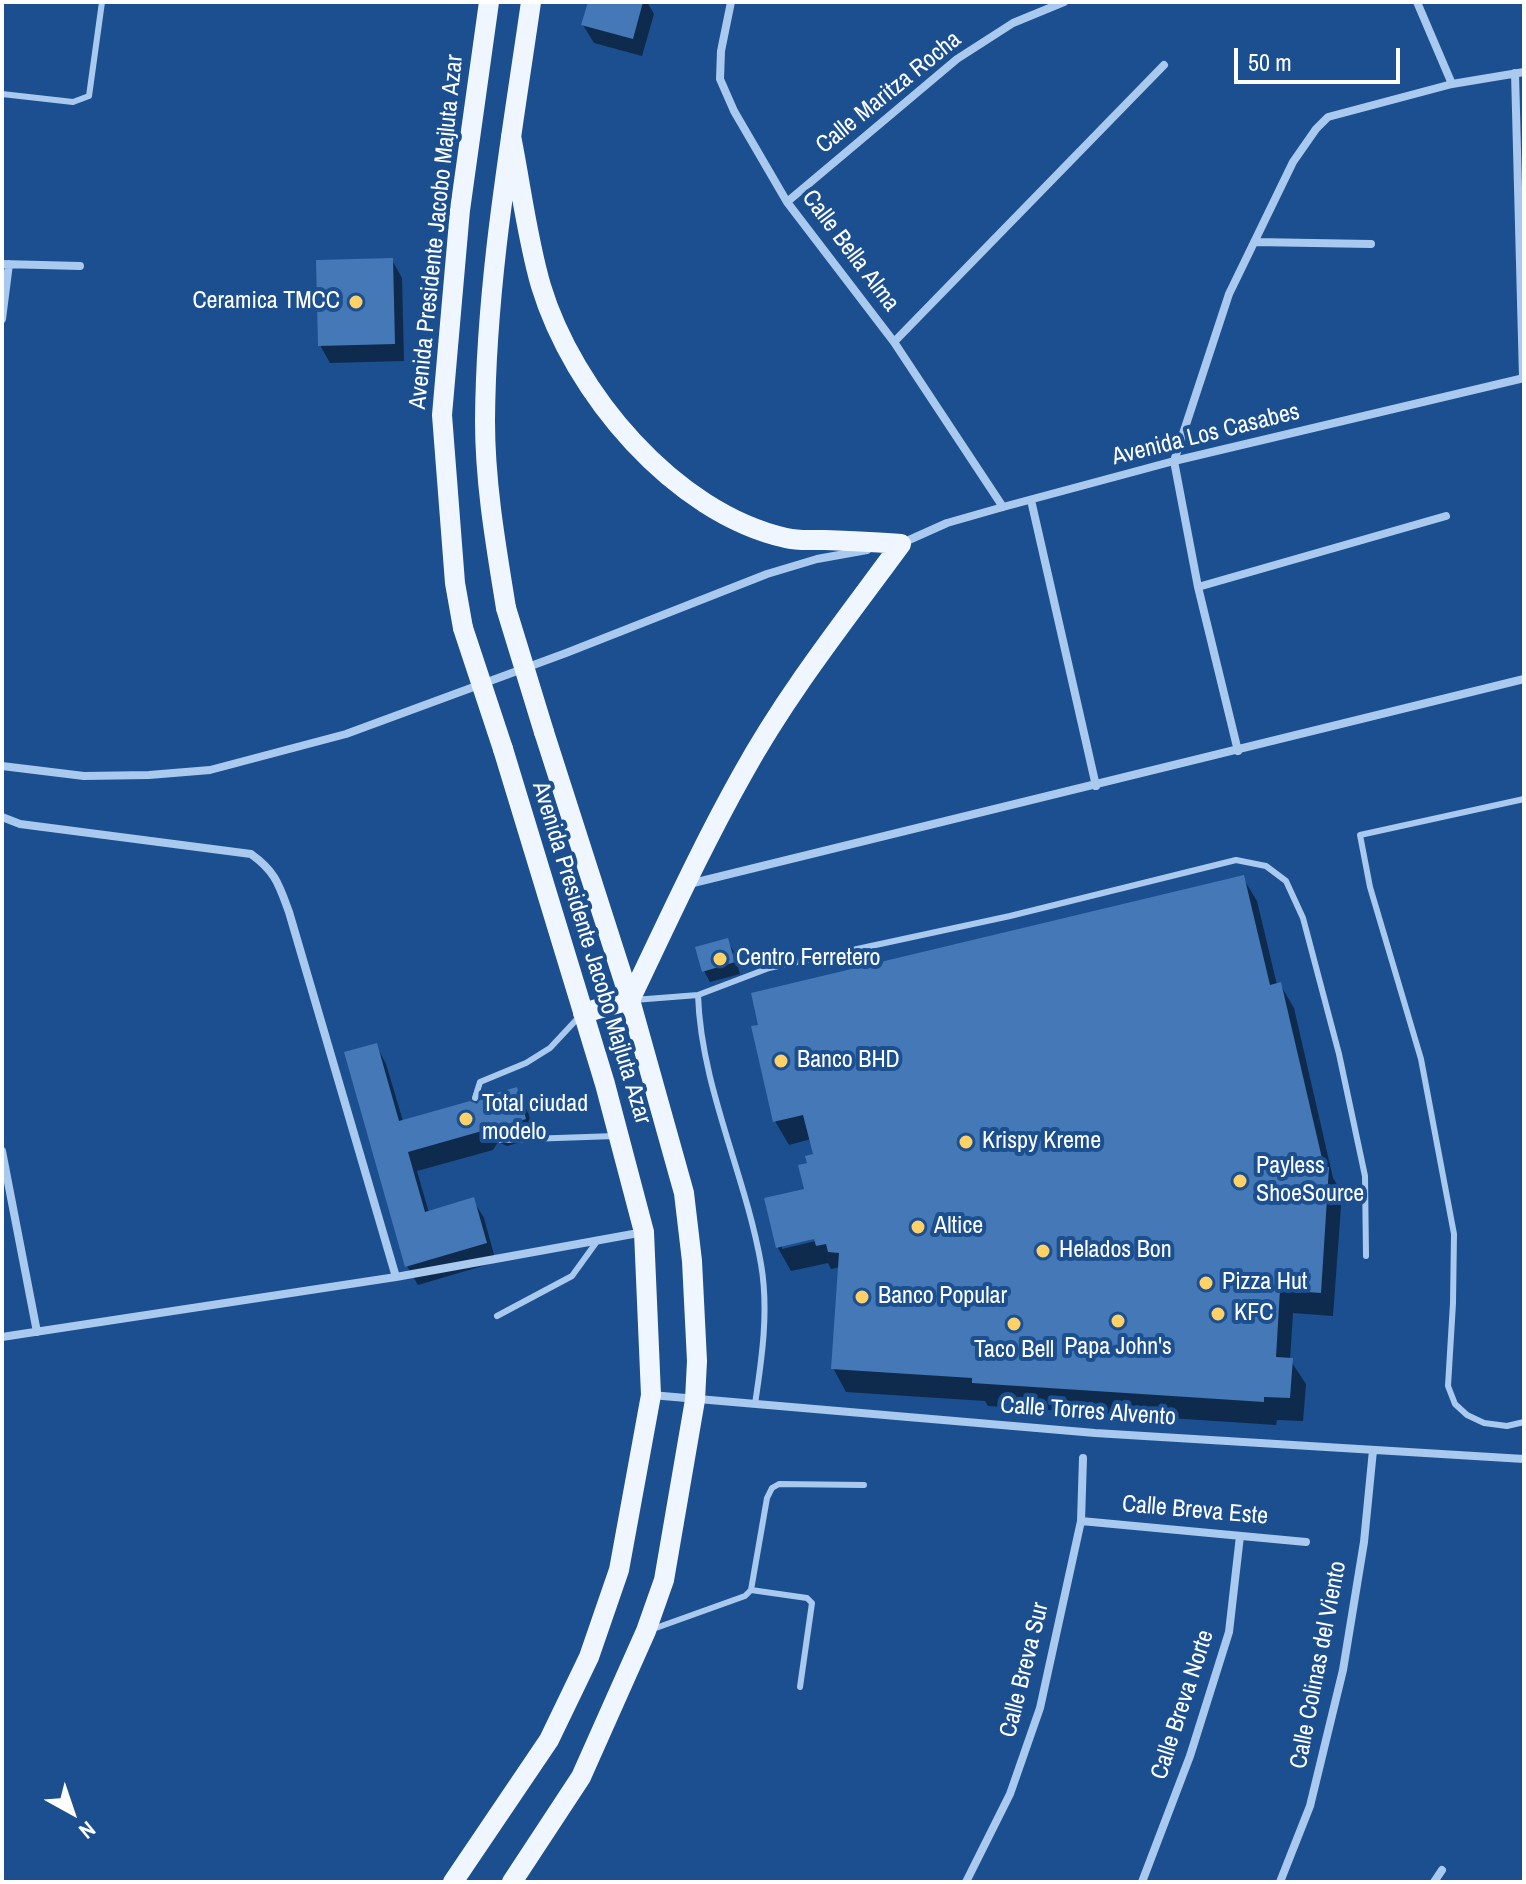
<!DOCTYPE html>
<style>
body{margin:0}
#map{position:relative;width:1526px;height:1884px;overflow:hidden;background:#1b4f8f;font-family:"Archivo Narrow",sans-serif}
canvas{display:block}
.frame{position:absolute;inset:0;border:4px solid #fff;pointer-events:none}
.north{position:absolute;left:32px;top:1772px;width:80px;height:80px;-webkit-text-stroke:6px #1b4f8f;paint-order:stroke;rotate:140deg;font-size:22px;font-weight:700;line-height:32px;text-align:center;color:#fff}
.north::after{content:'';display:block;margin:auto;width:28px;height:36px;background:#fff;clip-path:polygon(50% 0,100% 100%,50% 72%,0 100%)}
.scale{position:absolute;left:1234px;top:48px;width:166px;height:36px;box-sizing:border-box;border:4px solid #fff;border-top:0;padding-left:10px;font-size:24px;line-height:28px;white-space:nowrap;color:#fff;-webkit-text-stroke:6px #1b4f8f;paint-order:stroke}
</style>
<div id="map">
<canvas width="1526" height="1884"></canvas>
<div class="frame"></div>
<div class="north">N</div>
<div class="scale">50 m</div>
</div>
<script>
const ctx = document.querySelector('canvas').getContext('2d');
ctx.lineJoin = 'round';
function fill(path, color) {
  ctx.fillStyle = color;
  ctx.fill(path, 'evenodd');
}
function stroke(path, color, width, dash) {
  ctx.strokeStyle = color;
  ctx.lineWidth = width;
  ctx.lineCap = dash ? 'butt' : 'round';
  ctx.setLineDash(dash || []);
  ctx.stroke(path);
}
function label(font, color, halo, rows, align = 'center') {
  ctx.font = font + ' "Archivo Narrow",sans-serif';
  ctx.lineWidth = 8;
  ctx.setLineDash([]);
  ctx.textBaseline = 'middle';
  ctx.strokeStyle = halo;
  ctx.fillStyle = color;
  for (const [text, x, y, turn = 0] of rows) {
    ctx.save();
    ctx.translate(x, y);
    ctx.rotate((+turn || 0) * Math.PI / 180);
    ctx.textAlign = isNaN(turn) ? turn : align;
    if (halo) ctx.strokeText(text, 0, 0);
    ctx.fillText(text, 0, 0);
    ctx.restore();
  }
}
fill(new Path2D(`
 M590,2H647L654,14L642,56L594,43L583,25Z
 M392,260L402,278L404,361L330,363L320,345Z
 M1243,878L1257,901L1277,985L1280,984L1294,1008L1333,1178L1342,1193L1333,1316L1293,1313L1290,1360L1306,1384L1303,1421L1277,1420L1276,1425L988,1406L985,1401L846,1392L833,1368L840,1267L831,1269L828,1263L791,1271L778,1248L767,1200L806,1190L809,1165L815,1156L811,1139L789,1145L775,1121ZM824,1235V1239L782,1249V1245Z
 M727,940L734,952L740,974L710,982L704,971Z
 M376,1045L386,1064L403,1121L478,1106L516,1090L527,1108L535,1138L507,1146L498,1142L493,1150L417,1171L429,1213L473,1200L484,1218L496,1262L418,1285L407,1266Z`), '#0007');
fill(new Path2D(`
 M588,2H643L633,39L581,25Z
 M393,258L395,344L318,346L316,260Z
 M1244,875L1270,985L1281,982L1324,1167H1329L1321,1293L1280,1290L1276,1357L1293,1358L1290,1398L1264,1397V1402L972,1383V1378L831,1369L839,1253L828,1252L826,1244L816,1246L814,1239L776,1248L764,1198L804,1189L798,1165L807,1163L805,1156L813,1154L803,1115L773,1122L751,1026L758,1025L751,993Z
 M728,938L735,962L702,972L695,947Z
 M377,1043L399,1121L470,1101L477,1104L482,1097L517,1087L526,1119L495,1128L487,1124L482,1131L408,1152L425,1212L474,1197L487,1243L405,1267L344,1052Z`), '#4478b7');
stroke(new Path2D(`
 M2,94L73,102L89,96L102,2
 M1524,799L1360,835L1370,887L1421,1059L1454,1234L1453,1303L1448,1386L1455,1404L1467,1415L1484,1423L1507,1426L1524,1422
 M698,995C701,1087 745,1173 761,1264C769,1310 762,1358 755,1404
 M634,1000L698,995L769,968L1010,916L1236,860L1266,866L1286,881L1303,918L1339,1054L1365,1176L1366,1256
 M475,1098L480,1082L526,1063L550,1048L578,1018
 M488,1130L500,1140L615,1136
 M497,1316L572,1276L598,1240
 M751,1590L807,1598L812,1603L800,1687
 M653,1629L745,1596L751,1590L767,1498L772,1488L779,1484L864,1485`), '#a9c9ee', 6);
stroke(new Path2D(`
 M731,2L721,51L720,79L734,111L787,202L894,342L1003,507
 M1417,2L1452,84
 M1515,73L1523,378
 M787,202L957,59L1013,23L1064,2
 M1255,242L1371,244
 M2,264L80,266
 M2,319L9,264
 M894,342L1164,65
 M1031,500L1096,786
 M900,544L947,523L1003,507L1174,461L1524,378
 M1198,587L1446,516
 M1238,751L1198,587L1174,461L1229,294L1293,162L1316,129L1328,117L1452,84L1524,72
 M2,766L84,776L149,775L210,770L346,734L566,653L767,574L817,559L867,550
 M2,817L20,824L251,854C276,872 279,885 289,912L396,1277
 M689,884L1524,679
 M2,1151L37,1332
 M2,1337L396,1277L644,1232
 M651,1395L1095,1433L1524,1459
 M1081,1521L1306,1542
 M966,1882L1010,1794L1040,1708L1081,1521L1083,1458
 M1142,1882L1190,1756L1229,1632L1240,1536
 M1280,1882L1310,1806L1343,1670L1364,1542L1373,1450
 M1434,1882L1442,1870`), '#a9c9ee', 8);
stroke(new Path2D(`
 M511,136C521,186 527,238 541,286C573,392 674,513 786,538C797,541 810,540 822,540C848,541 875,542 901,544
 M506,608C496,546 485,484 485,421C486,280 511,141 531,2
 M463,628L455,583L442,415L460,210L489,2
 M583,1013L630,1000C666,925 701,848 742,775C787,693 846,619 901,544
 M453,1882L549,1740L589,1657L619,1570L651,1395L644,1232L605,1084L503,749
 M512,1882L581,1777L646,1631L664,1580L695,1400L697,1361L692,1261L684,1193L630,1000L544,732`), '#f0f6ff', 20);
stroke(new Path2D(`
 M506,608L544,732
 M463,628L503,749`), '#f0f6ff', 20);
for (const [x, y, r, color] of [
 [356,302,8,"#ffd166"],
 [720,959,8,"#ffd166"],
 [781,1061,8,"#ffd166"],
 [466,1119,8,"#ffd166"],
 [966,1142,8,"#ffd166"],
 [1240,1181,8,"#ffd166"],
 [918,1227,8,"#ffd166"],
 [1043,1251,8,"#ffd166"],
 [1206,1283,8,"#ffd166"],
 [862,1297,8,"#ffd166"],
 [1218,1314,8,"#ffd166"],
 [1118,1321,8,"#ffd166"],
 [1014,1324,8,"#ffd166"]
]) {
  const dot = new Path2D();
  dot.arc(x, y, r, 0, 2 * Math.PI);
  ctx.fillStyle = color;
  ctx.fill(dot);
  stroke(dot, '#1b4f8f', 3);
}
label('24px', '#fff', '#1b4f8f', [
 ["Calle Maritza Rocha",889,93,-39],
 ["Avenida Presidente Jacobo Majluta Azar",437,232,-84],
 ["Calle Bella Alma",850,251,53],
 ["Avenida Los Casabes",1206,435,-14],
 ["Avenida Presidente Jacobo Majluta Azar",591,953,73],
 ["Calle Torres Alvento",1088,1412,4],
 ["Calle Breva Este",1195,1511,5],
 ["Calle Colinas del Viento",1319,1665,-79],
 ["Calle Breva Sur",1025,1670,-76],
 ["Calle Breva Norte",1183,1705,-72]
]);
label('24px', '#fff', '#1b4f8f', [
 ["Ceramica TMCC",340,302,"right"],
 ["Centro Ferretero",736,959],
 ["Banco BHD",797,1061],
 ["Total ciudad",482,1105],
 ["modelo",482,1133],
 ["Krispy Kreme",982,1142],
 ["Payless",1256,1167],
 ["ShoeSource",1256,1195],
 ["Altice",934,1227],
 ["Helados Bon",1059,1251],
 ["Pizza Hut",1222,1283],
 ["Banco Popular",878,1297],
 ["KFC",1234,1314],
 ["Papa John's",1118,1348,"center"],
 ["Taco Bell",1014,1351,"center"]
], 'left');
</script>
